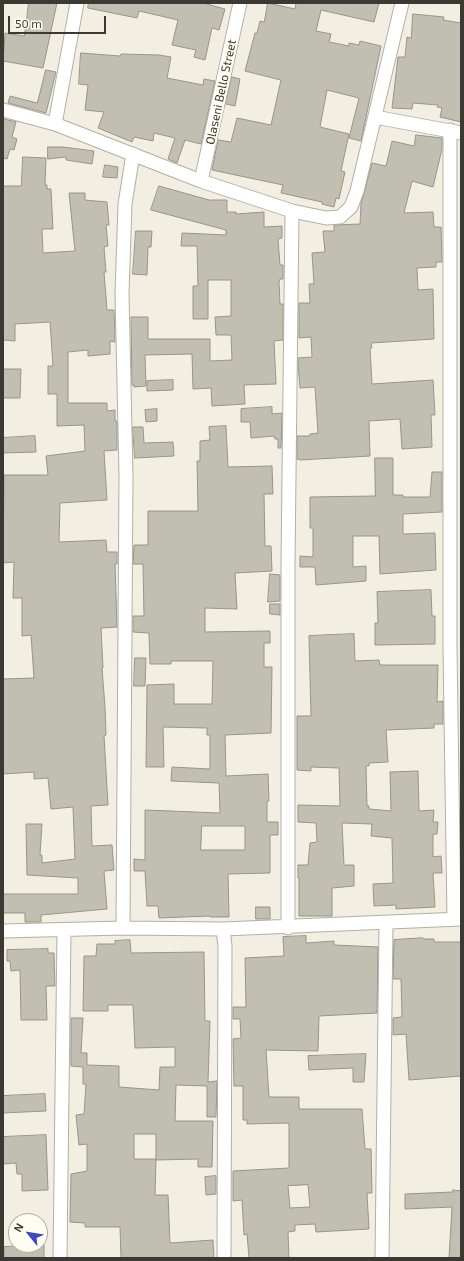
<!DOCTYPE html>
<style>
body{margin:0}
#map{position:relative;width:464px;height:1261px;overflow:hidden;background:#f2efe2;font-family:"Exo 2",sans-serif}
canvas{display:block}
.frame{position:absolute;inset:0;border:4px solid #3a3934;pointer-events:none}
.north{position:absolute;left:8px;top:1213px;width:40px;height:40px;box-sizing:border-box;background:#fffcf2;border:1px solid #b0aea6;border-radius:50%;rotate:300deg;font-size:11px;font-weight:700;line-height:16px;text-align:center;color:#3a3934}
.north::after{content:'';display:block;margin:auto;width:14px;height:18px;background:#3c4abd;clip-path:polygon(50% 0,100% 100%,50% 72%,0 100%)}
.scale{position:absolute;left:8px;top:16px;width:98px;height:18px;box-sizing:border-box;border:2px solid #3a3934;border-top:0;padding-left:5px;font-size:12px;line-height:14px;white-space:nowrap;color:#3a3934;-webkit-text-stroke:3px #fffcf2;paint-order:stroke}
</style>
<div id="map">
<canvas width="464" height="1261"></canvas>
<div class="frame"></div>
<div class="north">N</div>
<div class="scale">50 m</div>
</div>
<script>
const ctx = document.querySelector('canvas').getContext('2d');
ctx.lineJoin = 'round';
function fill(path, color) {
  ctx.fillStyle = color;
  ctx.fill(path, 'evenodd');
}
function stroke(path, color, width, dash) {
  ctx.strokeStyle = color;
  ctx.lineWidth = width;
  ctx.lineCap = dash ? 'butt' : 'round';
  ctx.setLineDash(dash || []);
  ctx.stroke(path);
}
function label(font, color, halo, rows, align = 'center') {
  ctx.font = font + ' "Exo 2",sans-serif';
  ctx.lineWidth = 4;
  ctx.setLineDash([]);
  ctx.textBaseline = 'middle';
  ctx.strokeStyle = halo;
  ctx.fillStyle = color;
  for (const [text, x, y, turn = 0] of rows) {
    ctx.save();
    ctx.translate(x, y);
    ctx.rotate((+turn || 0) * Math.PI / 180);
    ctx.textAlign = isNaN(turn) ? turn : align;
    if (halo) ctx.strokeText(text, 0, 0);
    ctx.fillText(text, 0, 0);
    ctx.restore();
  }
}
const building = new Path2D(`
 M29,3H57L43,68L3,61L5,33L24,36Z
 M89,3H203L225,9L219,30L212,28L205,60L194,57L196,50L172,45L178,20L139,11L137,18L88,8Z
 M268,3L295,9L296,3H379L374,22L321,10L316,31L331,34L329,42L349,46V43L359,45L360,41L381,46L361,141L349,138L359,98L327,90L320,127L349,134L341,171L345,172L339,199L336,198L334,207L322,204V202L281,193L283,185L212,170L218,140L231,142L237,118L271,125L281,80L245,71L255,33H257L260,21L264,22Z
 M413,14L444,17L443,20L461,23V122L440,117L442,108L437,107L438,105L413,103L412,109L392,108L398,57H405L407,37L411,38Z
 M81,53L120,56L121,54L159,55L171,57L167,78L203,85L204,79L215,81L201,144L185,140L177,163L168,159L175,138L154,133L153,141L134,137L132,142L98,128L104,112L85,110L88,85L79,84Z
 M46,70L56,72L46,113L8,103L10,96L37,103Z
 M232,77L240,79L235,106L226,104Z
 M4,119L16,122L12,137L17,139L14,150L10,149L7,159L3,158Z
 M416,135L442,138V149L433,187L412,181L404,213L433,212L434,227H441L442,262H436V267L417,268L418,290L433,289L434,339L371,343L372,348H370L372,384L433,380L435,415H431L432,447L402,449L400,419L369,421L370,456L300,460L297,459V436H310V434L318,433L315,387L300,388L298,364V358L312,357L311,337L299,338V303H310L309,284H314L312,253L325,252L323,231H334V225L360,224L361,204L372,163L386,166L392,141L414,146Z
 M48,147H63L94,151L92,164L66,160V157L48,159Z
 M23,157L46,158L45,185H47V189H51L53,229H42L43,253L75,251L69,193H85V200L107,202L109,225H106L108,246L104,247L106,272H104L107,310H114L115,342L110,341V354L88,356V350L68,352V403H107V411L115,410V421H117V450L104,451L107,500L60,503L59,542L106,540L107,552H117V564H115L117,627L101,628L103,668H102L105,707L106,735L104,736L108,805L91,806L92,846L112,845L114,870L104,871L107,909L41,915V922H25V913H3V894H78V878L27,875L26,824H42L40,855H42V863L75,859L73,807L51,809L48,778L34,779V772L3,774V679L34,678L31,635L22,636V598H13L14,562L3,563L4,475H48L46,456L85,451L84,425L57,426V394H48V366H53L50,322L15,324V341L3,340V186H21Z
 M105,165L118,167L117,178L103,177Z
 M159,186L209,200H227V212H236V214L264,212V227L282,226V238L278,239L280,265H283V279H280L279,282L280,304H283V340L274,341L276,384L244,385L245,404L212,406L211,388L193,389L192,354L145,355L146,386L134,387V385H132L131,317H148V339H210V361L232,360L231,335H216L215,317L231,316V280H208V319H193V286H198L197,246H181L182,233L226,235V230L151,210Z
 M136,231H152L151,247H148L147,275L133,274Z
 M3,369H21L20,398H3Z
 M173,380V390L147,391V381Z
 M272,407V414L282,413L281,448H278V439H275L274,436L251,438L250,422H241V409Z
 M157,409V421L146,422L145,410Z
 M226,426L228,467L272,466L273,494H264L265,546H271L272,571L235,573L237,609L205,608V632L270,631V643H264V667H272L271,733L225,735L226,776L268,774L269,801H267V822H278V835H270V873L228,874L229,917H210V916L159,918L158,906H147L145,871H134V859L145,860V810L220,813L219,783L171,781L172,767L210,769V735H207V728L163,727L164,767H146L147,685L174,684V704H212L213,661H171V664H150L149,633L133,632V616H144L143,564H133L134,545H148V511H198L197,461H200V441L210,440L209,427ZM202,826H245V850H201Z
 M133,427H143L144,443L173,442L174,456L135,458Z
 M35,436L36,452L3,453V438Z
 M375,458H393V495H403V497H430L432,472H442V512L403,514V534L435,533L436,570L380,574L379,536H353V567L366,566V581L316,585L315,567H300V556L313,557V528H310V497L375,496Z
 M270,574L280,575V601L268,602Z
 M431,590L432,616H435V644L375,645V623H378L377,592Z
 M270,604H280V615L270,614Z
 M354,634L355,661L379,660L380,665H438L437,702L443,701V724H434V728L386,730L388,762L369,763V766H366L367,806H369V809L391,811L390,772L418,771L419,811L434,810L433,822H438L437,834H433V857L441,856L442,873H433L435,907L396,909V905L374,906L373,884L393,883L392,838L371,836L372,824L342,823L344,865H354V886L332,888V916H299V878H298V865H308L310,843L317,842L316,823L298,822V805L340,806L339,768L311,767V771L297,770V716H311L309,636Z
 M135,658H146L145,686H134Z
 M256,907H270V919H256Z
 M306,936V943L334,941V945L378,947L377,1013L319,1016L318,1051L266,1050L269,1097H299V1109H362L365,1149H371L372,1193H367L369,1229L316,1232L315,1224L295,1225V1231L288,1232L289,1258H249L247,1234L244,1235L242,1200L233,1201V1171L289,1168V1123L247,1124V1120H243V1086H234L233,1039L241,1038L240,1019H233V1007H246L245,958L284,956L283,937ZM308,1185L310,1207L290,1208L288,1186Z
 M423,938L424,939H434V942H461V1076L409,1080L406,1034L393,1035V1018L402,1017L401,979H393L394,940Z
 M130,940L131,953L204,952L205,1021H210L208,1082L217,1081L216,1117H207V1086L176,1085L175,1121H213L212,1167H198V1159L156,1160V1134H134V1159H156L155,1195H168L170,1243L213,1240L214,1258H121L120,1227H85V1223L70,1222L71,1174L87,1171V1144L79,1145L76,1115L84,1114L86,1084H83V1067L71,1066V1018H83L81,1053H87V1065L119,1066V1087L159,1090L160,1067H175V1047L135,1048L133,1005H108V1011H83L84,956H96L97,944H115V941Z
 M48,949V953H54L55,986H46L47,1020H21L20,970L11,971L10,961H7V950Z
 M366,1054L364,1082H353V1068L309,1070L308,1056Z
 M45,1094L46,1111L3,1113V1096Z
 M46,1135L48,1190L22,1191V1174H17L16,1163L3,1164V1137Z
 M216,1176V1194L206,1195L205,1177Z
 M453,1190L461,1191V1258H449L452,1207L405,1209V1194L453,1192Z
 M44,1245V1258H4V1247Z`);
fill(building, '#c1beb2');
stroke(building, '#989489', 1);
const minor = new Path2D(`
 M3,110L55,124L201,181L292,211L326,218L340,217L351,207L357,191L402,3
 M375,117L461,133
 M55,124L77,3
 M450,130V648L454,919
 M201,181L240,3
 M123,928L126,475L122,294L125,204L133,154
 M288,928V564L292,211
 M223,929L225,946L224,1258
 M3,931L123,928L223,929L461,919
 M60,1258L64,930
 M382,1258L386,923`);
stroke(minor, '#b3afa4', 15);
stroke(minor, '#fff', 13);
label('12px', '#3a3934', '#fffcf2', [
 ["Olaseni Bello Street",221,92,-78]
]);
</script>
